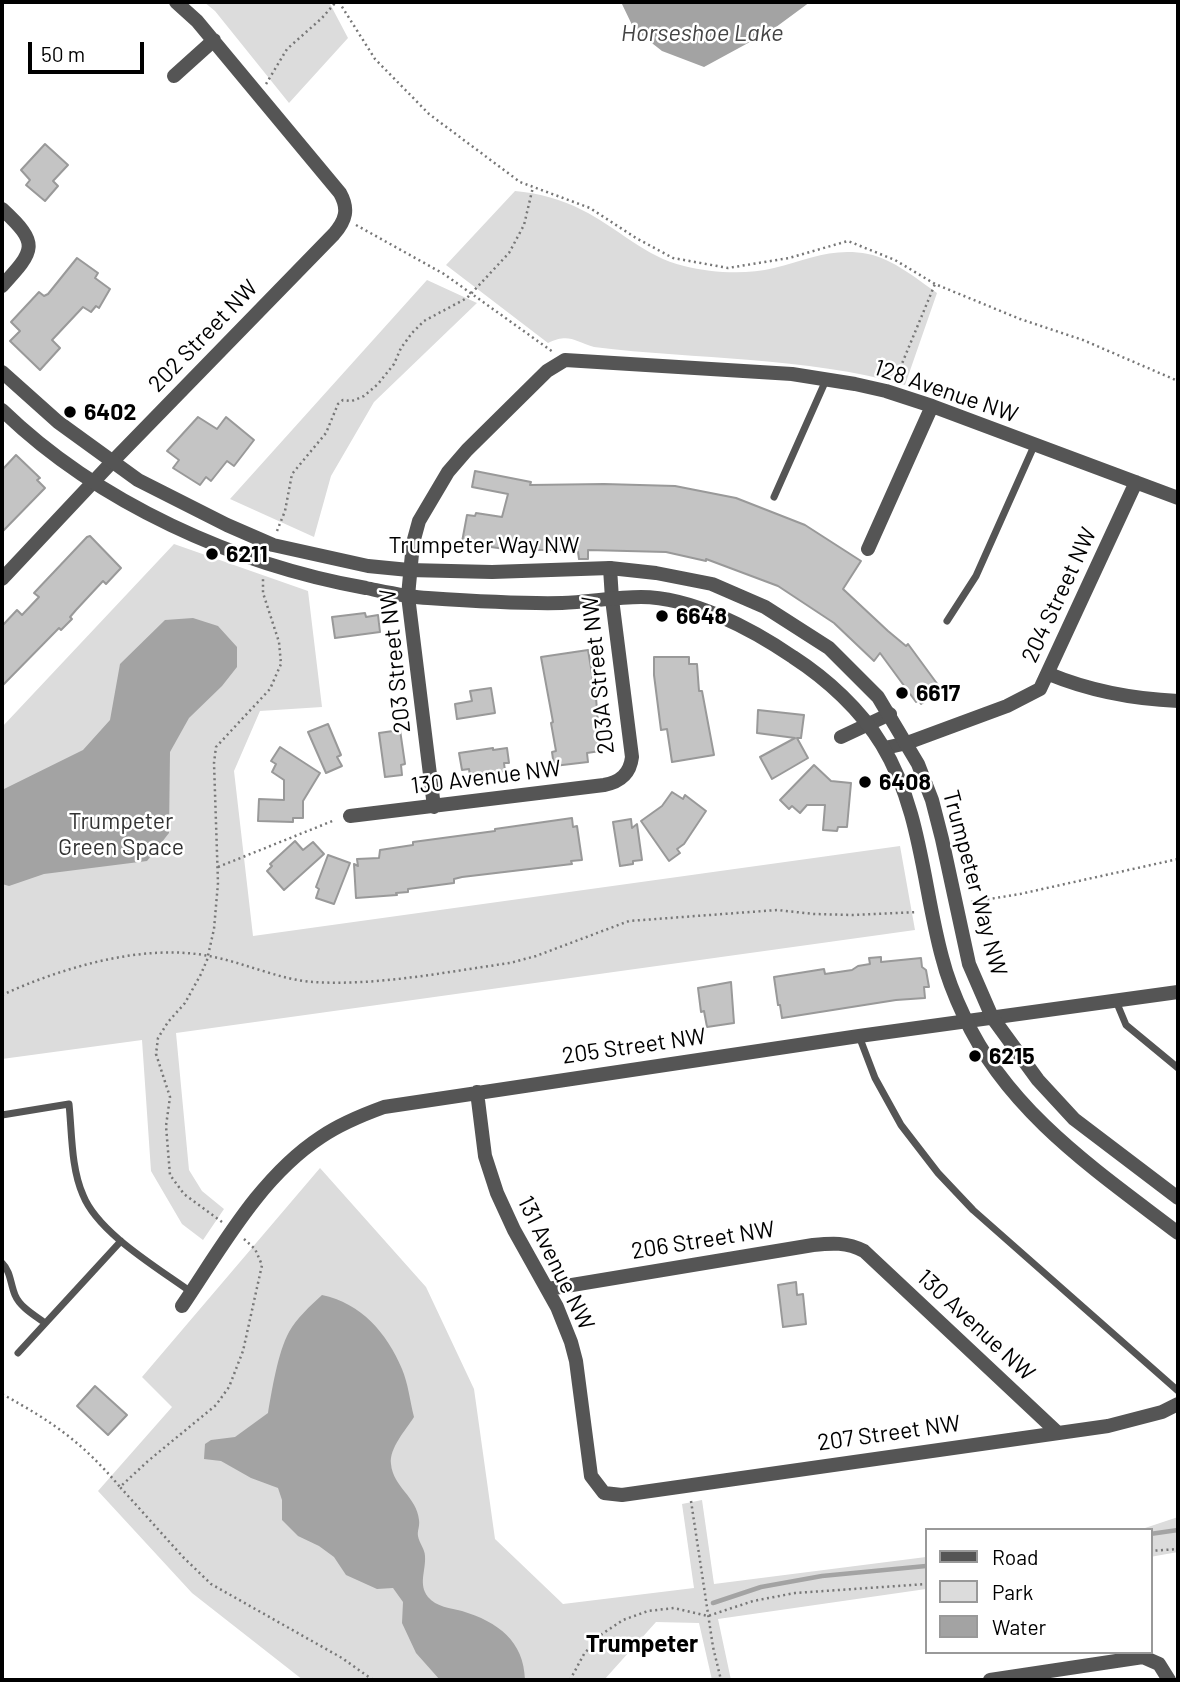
<!DOCTYPE html>
<style>
body{margin:0}
#map{position:relative;width:1180px;height:1682px;overflow:hidden;background:#fff;font-family:Barlow,sans-serif}
canvas{display:block}
.frame{position:absolute;inset:0;border:4px solid #000;pointer-events:none}
.legend{position:absolute;left:925px;top:1528px;width:228px;height:126px;box-sizing:border-box;background:#fff;border:2px solid #999;margin:0;padding:9px 12px;list-style:none;font-size:21px;color:#000}
.legend li{display:flex;align-items:center;gap:14px;height:35px}
.legend b{width:35px;border:2px solid #999}
.scale{position:absolute;left:28px;top:42px;width:116px;height:32px;box-sizing:border-box;border:4px solid #000;border-top:0;padding-left:9px;font-size:21px;line-height:24px;white-space:nowrap;color:#000;-webkit-text-stroke:5px #fff;paint-order:stroke}
</style>
<div id="map">
<canvas width="1180" height="1682"></canvas>
<div class="frame"></div>
<ul class="legend">
<li><b style="height:9px;background:#555"></b>Road</li>
<li><b style="height:19px;background:#dcdcdc"></b>Park</li>
<li><b style="height:19px;background:#a3a3a3"></b>Water</li>
</ul>
<div class="scale">50 m</div>
</div>
<script>
const ctx = document.querySelector('canvas').getContext('2d');
ctx.lineJoin = 'round';
function fill(path, color) {
  ctx.fillStyle = color;
  ctx.fill(path, 'evenodd');
}
function stroke(path, color, width, dash) {
  ctx.strokeStyle = color;
  ctx.lineWidth = width;
  ctx.lineCap = dash ? 'butt' : 'round';
  ctx.setLineDash(dash || []);
  ctx.stroke(path);
}
function label(font, color, halo, rows, align = 'center') {
  ctx.font = font + ' Barlow,sans-serif';
  ctx.lineWidth = 5;
  ctx.setLineDash([]);
  ctx.textBaseline = 'middle';
  ctx.strokeStyle = halo;
  ctx.fillStyle = color;
  for (const [text, x, y, turn = 0] of rows) {
    ctx.save();
    ctx.translate(x, y);
    ctx.rotate((+turn || 0) * Math.PI / 180);
    ctx.textAlign = isNaN(turn) ? turn : align;
    if (halo) ctx.strokeText(text, 0, 0);
    ctx.fillText(text, 0, 0);
    ctx.restore();
  }
}
fill(new Path2D(`
 M204,2H329L348,38L289,103L215,11Z
 M515,191C538,193 561,199 582,210C617,227 645,257 684,266C713,273 746,275 774,268C808,260 832,247 868,254C893,259 917,279 937,293L905,385C804,356 698,360 594,347C574,341 569,333 548,343L446,265Z
 M427,280L477,303L374,402L331,476L314,537L230,499Z
 M174,544L308,591L322,707L260,711L234,771L253,936L900,846L915,930L176,1033L189,1170L202,1191L224,1209L203,1240L182,1224L151,1171L142,1040L2,1059V727Z
 M320,1168L426,1287L474,1389L495,1539L563,1604L694,1588L682,1504L702,1500L714,1584L926,1557V1589L718,1619L731,1680H712L699,1623L656,1622L604,1680H303L192,1593L98,1491L172,1407L142,1377Z
 M1178,1517V1552L1150,1557V1530H1139Z`), '#dcdcdc');
fill(new Path2D(`
 M621,2H810L772,30L704,67L662,51L634,29Z
 M193,618L218,626L237,647V667L222,686L189,718L170,752L169,833L147,861L44,874L9,886L2,884V790L83,750L110,720L120,664L165,620Z
 M322,1295C361,1303 387,1333 402,1369C408,1383 410,1401 414,1417C406,1430 389,1448 391,1464C393,1487 417,1497 419,1520C420,1526 417,1531 418,1536C419,1543 425,1549 425,1556C426,1571 418,1584 428,1597C436,1607 451,1608 462,1611C498,1622 524,1641 525,1680H440L416,1653L402,1623L403,1602L393,1588L377,1589L346,1575L334,1557L319,1546L298,1536L282,1520V1500L278,1488L251,1478L221,1461L204,1459L205,1444L211,1440L235,1437L268,1413C272,1390 278,1352 289,1332C297,1318 310,1306 322,1295Z`), '#a3a3a3');
stroke(new Path2D(`
 M1150,1534L1178,1530
 M713,1603L761,1587L822,1576L926,1566`), '#a3a3a3', 4.5);
const building = new Path2D(`
 M45,144L68,165L53,181L58,186L45,201L26,185L30,180L21,170Z
 M77,258L98,273L95,278L110,289L99,308L96,306L91,312L83,307L52,340L60,348L40,370L10,341L20,331L11,322L39,292L44,296L48,294Z
 M198,417L217,429L226,417L254,440L234,466L227,461L211,481L206,477L200,485L173,468L179,460L167,451Z
 M16,455L40,478L37,480L45,488L2,532V470Z
 M475,471L531,482L530,485L604,484L675,486L736,498L805,525L861,561L843,589L888,631L906,646L908,644L941,689L921,704L919,700L916,702L880,653L874,661L834,623L778,586L706,559V561L666,552L588,550V559H579L578,552L569,550H512L484,546L483,548L462,542L467,515L475,516L476,513L502,517L508,494L472,487Z
 M90,536L121,568L106,584L103,581L76,610L70,617L72,619L61,630L59,628L2,686V626L17,610L22,615L39,597L34,593L87,537Z
 M365,613L366,617L378,615L380,632L335,638L332,617Z
 M588,650L596,697L600,751L587,753L588,762L554,766L552,752L556,751L551,723L553,722L541,657Z
 M654,657H689V664H697L699,691H702L714,755L672,762L667,729L661,730L654,675Z
 M491,688L495,713L457,719L455,704L472,701L470,691Z
 M758,710L804,715L801,738H797L808,758L772,779L760,757L795,738L757,733Z
 M328,724L341,755L337,757L342,766L326,773L308,732Z
 M400,730L405,764L401,765L402,775L385,777L379,733Z
 M280,747L320,773L303,801V818H293V822L258,821L259,799L284,800V780L272,772L276,764L271,761Z
 M493,748V750L507,748L509,763H504L505,771L470,776L469,769L462,770L459,753Z
 M814,765L831,781L851,783L847,827H838L837,831L823,830L825,805H807L800,813L792,806L789,809L780,800Z
 M672,792L683,799L685,795L706,811L684,844L677,849L680,853L669,861L641,821L662,806Z
 M572,818L573,827L577,826L582,860L571,861L572,864L462,877L454,879V883L408,889V892L396,893L397,895L356,898L354,864L358,866L357,859L379,858L380,850L413,845V842L495,831V829Z
 M631,819L632,828L637,824L642,860L633,861V864L620,866L613,822Z
 M295,841L303,850L313,842L324,854L284,890L267,871L272,866L270,864Z
 M328,855L350,863L334,904L316,898L319,889L316,887Z
 M881,957V962L921,958L922,967L926,970L929,987H924L925,998L896,1000L782,1018L780,1005H778L774,977L824,969L825,974L852,970L858,966L870,964L869,958Z
 M731,982L734,1023L707,1027L704,1011L701,1012L698,988Z
 M796,1282L797,1295L803,1294L806,1324L783,1327L778,1285Z
 M95,1386L127,1415L108,1435L77,1406Z`);
fill(building, '#c4c4c4');
stroke(building, '#999', 2);
stroke(new Path2D(`
 M339,2L375,59L429,114L520,182L590,208L636,238L673,258L728,268L789,258L848,241L895,260L935,284L1020,319L1083,340L1178,381
 M266,84L287,49L322,18L336,2
 M356,225L444,274L553,352
 M896,378L935,284
 M277,531L285,511L292,474L326,433L338,404L343,400L352,401L364,396L378,384L394,364L401,348L412,333L424,321L467,298L509,253L524,225L533,187
 M218,867L335,820
 M971,902L1020,894L1178,859
 M2,995C61,968 143,943 209,956C242,962 281,980 313,982C378,986 445,972 510,963L536,956L629,921L777,910L814,914L853,915L917,912
 M222,1222L184,1194L170,1175L166,1126L170,1097L156,1054L158,1038L168,1022L185,1003L201,974L207,960L214,929L218,883L214,763L216,747L270,689L281,664L279,642L263,593V577
 M244,1239L255,1249L262,1265L243,1351L229,1387L216,1405L148,1461L120,1487L183,1557L211,1584L342,1658L373,1680
 M2,1394C53,1422 82,1442 120,1487
 M691,1501L713,1647L721,1680
 M1150,1551L1178,1549
 M570,1680L584,1654L602,1634L623,1620L648,1611L674,1608L708,1616L753,1601L795,1593L926,1584`), '#777', 2.5, [2, 3.5]);
stroke(new Path2D(`
 M774,497L826,380
 M947,621L976,576L1034,446
 M1116,1001L1126,1025L1178,1068
 M859,1036L875,1078L901,1125L938,1173L973,1210L1178,1391
 M2,1115L69,1104C72,1133 71,1168 83,1195C98,1233 158,1268 191,1292
 M2,1263C11,1272 10,1283 15,1295C20,1307 34,1315 45,1323
 M18,1353L121,1241`), '#555', 7);
stroke(new Path2D(`
 M174,76L214,40
 M2,209C40,244 35,250 2,286
 M868,549L932,406
 M2,579L112,462L334,234C346,220 349,209 340,193L197,21L176,2
 M1049,674C1090,691 1134,699 1178,701
 M841,737L890,714
 M885,748L907,743L1007,706L1040,689L1136,482
 M434,807L408,596L413,543L419,521L448,472L467,450L547,371L565,360L792,374L855,384L886,391L932,406L1178,498
 M350,816L604,785C620,782 630,774 632,757L612,599L610,568
 M477,1092L485,1156L497,1193L514,1230L557,1307L571,1342L576,1361L591,1476L604,1493L622,1495L1108,1426L1162,1412L1178,1404
 M548,1289L813,1245C832,1243 847,1242 864,1251L1057,1432
 M182,1306C222,1247 260,1177 321,1137C340,1124 362,1115 384,1107L859,1036L1178,992
 M990,1680L1143,1657L1159,1664L1169,1680`), '#555', 14);
stroke(new Path2D(`
 M2,372L58,422L138,480L227,525L273,545L368,566L409,570L492,572L610,568L656,573L712,584L765,607L829,648L878,697L918,764L932,800L942,839L969,964L992,1017L1038,1080L1074,1119L1178,1198
 M2,410C98,503 236,565 366,588C386,592 407,597 428,598C472,601 518,604 562,603C588,602 615,597 641,597C692,597 752,629 793,657C827,679 861,710 882,745C921,809 923,887 942,957C947,977 955,997 964,1016C1008,1112 1097,1171 1178,1233`), '#555', 14);
for (const [x, y, r, color] of [
 [70,412,7,"#000"],
 [212,554,7,"#000"],
 [662,616,7,"#000"],
 [902,693,7,"#000"],
 [865,782,7,"#000"],
 [975,1056,7,"#000"]
]) {
  const dot = new Path2D();
  dot.arc(x, y, r, 0, 2 * Math.PI);
  ctx.fillStyle = color;
  ctx.fill(dot);
  stroke(dot, '#fff', 2.5);
}
label('23px', '#000', '#fff', [
 ["202 Street NW",203,336,-46],
 ["128 Avenue NW",946,391,19],
 ["Trumpeter Way NW",484,545],
 ["204 Street NW",1059,595,-65],
 ["203 Street NW",395,661,-96],
 ["203A Street NW",598,675,-96],
 ["130 Avenue NW",486,777,-7],
 ["Trumpeter Way NW",975,883,75],
 ["205 Street NW",634,1046,-8],
 ["206 Street NW",703,1240,-9],
 ["131 Avenue NW",556,1263,64],
 ["130 Avenue NW",976,1325,43],
 ["207 Street NW",889,1433,-8]
]);
label('bold 23px', '#000', '#fff', [
 ["6402",84,412],
 ["6211",226,554],
 ["6648",676,616],
 ["6617",916,693],
 ["6408",879,782],
 ["6215",989,1056]
], 'left');
label('23px', '#333', '#fff', [
 ["Trumpeter",121,821],
 ["Green Space",121,847]
]);
label('italic 24px', '#444', '#fff', [
 ["Horseshoe Lake",702,33]
]);
label('bold 24px', '#000', '#fff', [
 ["Trumpeter",642,1644]
]);
</script>
